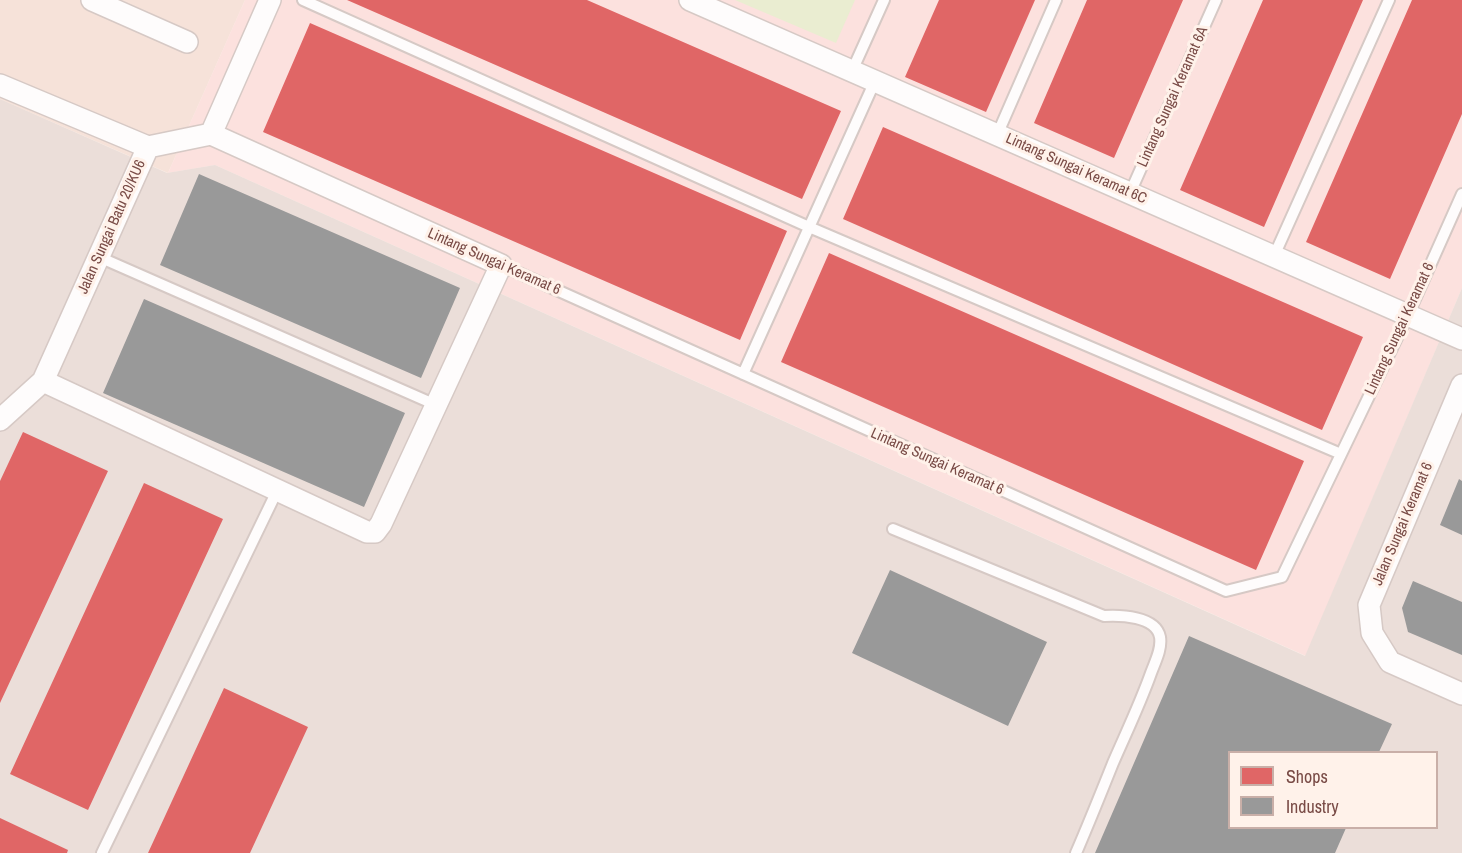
<!DOCTYPE html>
<style>
body{margin:0}
#map{position:relative;width:1462px;height:853px;overflow:hidden;background:#f8eee8;font-family:"Archivo Narrow",sans-serif}
canvas{display:block}
.legend{position:absolute;left:1228px;top:751px;width:210px;height:78px;box-sizing:border-box;background:#fff2ea;border:2px solid #c9afa8;margin:0;padding:8px 10px;list-style:none;font-size:18px;color:#794b46}
.legend li{display:flex;align-items:center;gap:12px;height:30px}
.legend b{width:30px;border:2px solid #c9afa8}
</style>
<div id="map">
<canvas width="1462" height="853"></canvas>
<ul class="legend">
<li><b style="height:16px;background:#e06666"></b>Shops</li>
<li><b style="height:16px;background:#999"></b>Industry</li>
</ul>
</div>
<script>
const ctx = document.querySelector('canvas').getContext('2d');
ctx.lineJoin = 'round';
function fill(path, color) {
  ctx.fillStyle = color;
  ctx.fill(path, 'evenodd');
}
function stroke(path, color, width, dash) {
  ctx.strokeStyle = color;
  ctx.lineWidth = width;
  ctx.lineCap = dash ? 'butt' : 'round';
  ctx.setLineDash(dash || []);
  ctx.stroke(path);
}
function label(font, color, halo, rows, align = 'center') {
  ctx.font = font + ' "Archivo Narrow",sans-serif';
  ctx.lineWidth = 6;
  ctx.setLineDash([]);
  ctx.textBaseline = 'middle';
  ctx.strokeStyle = halo;
  ctx.fillStyle = color;
  for (const [text, x, y, turn = 0] of rows) {
    ctx.save();
    ctx.translate(x, y);
    ctx.rotate((+turn || 0) * Math.PI / 180);
    ctx.textAlign = isNaN(turn) ? turn : align;
    if (halo) ctx.strokeText(text, 0, 0);
    ctx.fillText(text, 0, 0);
    ctx.restore();
  }
}
fill(new Path2D(`
 M0,0H245L168,173L0,99Z`), '#f6e2d9');
fill(new Path2D(`
 M245,0H1462V288L1306,656L215,165L168,173Z`), '#fce1de');
fill(new Path2D(`
 M0,99L167,173L215,165L1305,656L1462,288V853H0ZM1230,752H1436V828H1230Z`), '#ebded9');
fill(new Path2D(`
 M735,0H855L836,43Z`), '#eaedd1');
fill(new Path2D(`
 M347,0H587L841,111L802,199Z
 M939,0H1035L986,112L905,77Z
 M1087,0H1183L1114,158L1034,123Z
 M1263,0H1363L1264,227L1180,190Z
 M1412,0H1462V114L1390,279L1306,242Z
 M310,23L787,231L740,340L263,132Z
 M883,127L1363,337L1322,430L843,219Z
 M829,253L1304,461L1256,570L781,362Z
 M23,432L108,471L0,703V481Z
 M144,483L223,519L88,810L10,774Z
 M224,688L308,727L250,853H148Z
 M0,818L68,850L67,853H0Z`), '#e06666');
fill(new Path2D(`
 M199,174L460,288L421,378L160,265Z
 M144,299L405,413L364,507L103,393Z
 M1459,479L1462,481V535L1440,525Z
 M890,570L1047,642L1008,726L852,653Z
 M1413,581L1462,602V655L1408,632L1402,608Z
 M1189,636L1392,724L1379,752H1230V828H1346L1335,853H1095Z`), '#999');
const service = new Path2D(`
 M303,0L809,227L1341,454
 M852,71L884,0
 M997,135L1056,0
 M1130,193L1216,0
 M1274,256L1389,0
 M99,257L436,405
 M501,265L1226,591L1282,577L1408,315L1462,194
 M743,374L875,81
 M893,529L1104,616C1120,615 1156,616 1160,637C1162,649 1155,662 1151,673C1140,704 1126,733 1113,763C1101,793 1089,823 1076,853
 M102,853L277,491`);
const minor = new Path2D(`
 M92,0L187,42
 M690,0L1462,339
 M0,85L148,147
 M211,134L270,0
 M148,147L211,134
 M43,381L367,532H375L381,524L501,265L211,134
 M1462,385L1369,605L1372,633L1390,662L1462,694
 M0,420L43,381L148,147`);
stroke(service, '#d6c9c5', 14);
stroke(minor, '#d6c9c5', 24);
stroke(service, '#fefcfc', 10);
stroke(minor, '#fefcfc', 21);
label('15px', '#794b46', '#fff2ea', [
 ["Lintang Sungai Keramat 6A",1173,97,-66],
 ["Lintang Sungai Keramat 6C",1076,169,24],
 ["Jalan Sungai Batu 20/KU6",112,227,-66],
 ["Lintang Sungai Keramat 6",494,262,24],
 ["Lintang Sungai Keramat 6",1400,329,-65],
 ["Lintang Sungai Keramat 6",937,462,24],
 ["Jalan Sungai Keramat 6",1403,524,-67]
]);
</script>
